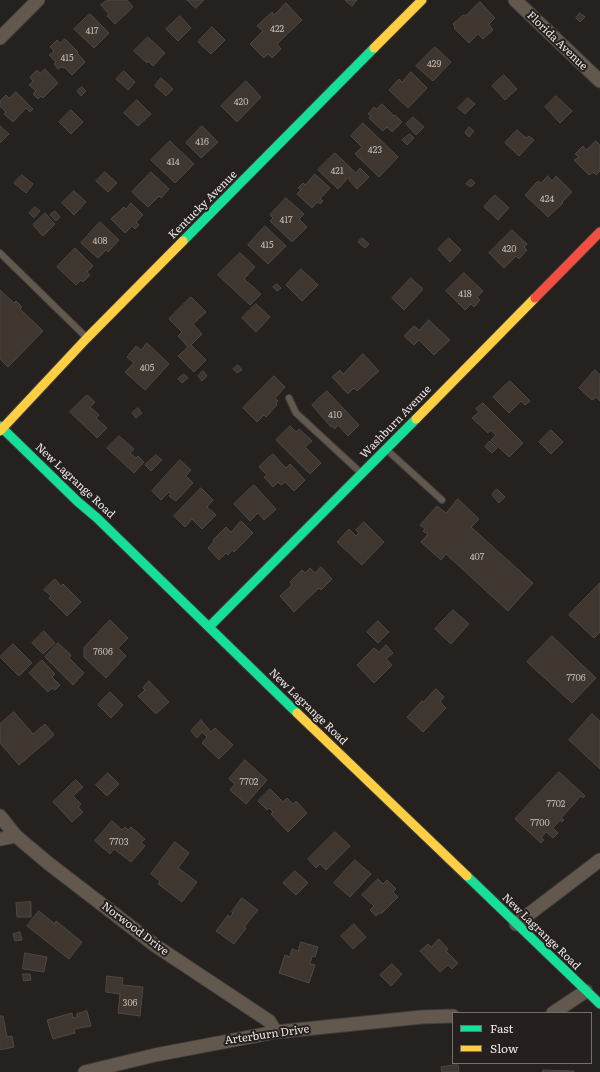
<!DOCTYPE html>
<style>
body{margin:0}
#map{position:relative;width:600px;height:1072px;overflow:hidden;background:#24211f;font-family:Literata,serif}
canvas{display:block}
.legend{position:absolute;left:452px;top:1012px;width:140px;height:52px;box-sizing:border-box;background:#25201e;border:1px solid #74706e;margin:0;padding:5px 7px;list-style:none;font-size:12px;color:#eae8e6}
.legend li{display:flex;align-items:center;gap:8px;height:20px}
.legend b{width:20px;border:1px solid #74706e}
</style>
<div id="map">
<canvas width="600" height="1072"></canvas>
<ul class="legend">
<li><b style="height:5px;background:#16e098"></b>Fast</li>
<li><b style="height:5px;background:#ffcf43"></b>Slow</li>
</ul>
</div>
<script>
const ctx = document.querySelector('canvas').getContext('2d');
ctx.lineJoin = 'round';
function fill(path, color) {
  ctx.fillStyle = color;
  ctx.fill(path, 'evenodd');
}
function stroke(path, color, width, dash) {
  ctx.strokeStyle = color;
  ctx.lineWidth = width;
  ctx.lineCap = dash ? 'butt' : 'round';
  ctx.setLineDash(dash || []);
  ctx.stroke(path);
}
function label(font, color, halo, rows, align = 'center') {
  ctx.font = font + ' Literata,serif';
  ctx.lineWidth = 4;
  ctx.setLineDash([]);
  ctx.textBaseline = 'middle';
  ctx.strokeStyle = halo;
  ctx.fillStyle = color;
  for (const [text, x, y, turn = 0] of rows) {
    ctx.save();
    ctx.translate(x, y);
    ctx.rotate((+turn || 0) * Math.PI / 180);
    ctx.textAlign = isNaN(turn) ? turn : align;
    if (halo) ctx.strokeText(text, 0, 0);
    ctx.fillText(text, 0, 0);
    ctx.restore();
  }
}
const building = new Path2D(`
 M107,0H127L133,7L115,24L107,16L109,14L101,5Z
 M187,0H204L196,8Z
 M345,0H357L352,6Z
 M480,2L495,18L489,24L493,30L483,39L478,34L469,43L454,28L455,27L453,24L463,15L465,16Z
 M286,3L302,20L277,44L281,49L272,58L268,54L264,58L250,44L263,31L257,26L272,12L274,15Z
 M580,13L585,17L580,22L576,18Z
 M90,14L109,33L94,48L74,29Z
 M180,16L191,28L178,41L166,29Z
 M212,27L225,40L211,54L198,42Z
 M148,37L165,53L153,66L148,61L147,63L134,51Z
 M65,39L78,52L77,53L85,62L72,75L64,67L63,68L61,67L58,69L54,64L56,62L49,55L54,51L50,47L57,40L60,43Z
 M435,47L451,62L433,81L416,66Z
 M45,69L58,83L43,98L41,96L38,99L33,94L36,91L29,85L33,81L30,77L37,70L40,73Z
 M124,71L135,82L128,90L116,79Z
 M411,72L427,88L408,108L389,90L399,79L402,82Z
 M504,75L517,89L505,100L492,86Z
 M161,78L173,89L166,96L155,86Z
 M246,81L261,97L237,122L221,106Z
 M82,87L86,91L81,96L77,91Z
 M16,92L33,109L30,112L26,108L13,122L4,114L6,112L0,106V101L6,95L9,98Z
 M556,96L572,111L560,123L545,107Z
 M468,98L475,104L465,114L458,108Z
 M137,100L151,114L138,126L124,113Z
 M382,104L394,116L395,115L402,122L392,132L387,127L383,131L369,118L371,116L368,114L374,107L376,109Z
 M71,110L83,122L71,134L59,122Z
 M413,117L424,127L416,135L406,124Z
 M363,123L398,157L379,177L355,154L362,147L351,136Z
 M0,126L9,134L0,143Z
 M202,126L218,142L201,158L186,143Z
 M469,127L474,131L469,137L465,133Z
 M517,130L526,138L529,136L534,140L519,156L505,143Z
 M410,134L414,138L407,145L402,140Z
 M170,141L194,164L175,183L151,160Z
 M596,141L600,145V171L596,175L593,172L589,175L574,160L579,157L575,154L583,146L586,150Z
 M335,153L356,173L360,168L369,177L357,189L349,180L350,178L349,177L338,189L318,170Z
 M105,172L117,183L108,192L96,181Z
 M151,172L169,189L161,198L159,196L148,207L132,192Z
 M315,174L330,188L320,199L323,201L320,204L317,202L312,208L297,194L301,190L298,188L303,183L305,185Z
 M22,175L33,184L26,193L14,183Z
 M548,176L552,181L556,176L572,192L562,202L563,203L548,217L525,195L538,181L541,183Z
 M471,179L475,183L471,187L466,184Z
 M74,191L86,202L74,215L62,203Z
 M495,195L509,208L498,220L484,207Z
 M286,198L304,214L299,219L307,227L292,242L270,221L273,218L270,215Z
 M131,203L143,215L136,222L139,225L135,229L132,226L125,233L111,219L124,207L126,209Z
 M35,207L40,211L34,218L29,213Z
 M55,211L60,217L56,221L50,215Z
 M45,213L55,224L43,236L33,225Z
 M100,222L119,240L108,252L106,250L98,258L81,243Z
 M265,226L286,246L268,264L248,245Z
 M512,230L527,244L524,247L527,250L519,259L516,256L504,268L489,253Z
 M362,238L369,244L365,248L358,242Z
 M449,238L461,250L450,262L438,249Z
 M75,248L93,266L87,272L90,275L83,282L81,280L76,285L57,267Z
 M240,253L255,267L244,279L261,294L250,305L218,275Z
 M301,269L318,285L302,301L286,285Z
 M464,273L483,291L477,297L480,300L474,307L471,304L465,310L446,291Z
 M411,278L423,289L404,310L392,298Z
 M277,284L281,288L277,291L273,287Z
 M0,290L14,303L16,301L22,307L20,309L43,331L8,367L0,359Z
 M191,297L206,312L193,324L202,334L191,345L206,360L194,372L178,356L188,347L178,336L182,332L169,319Z
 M256,304L270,317L256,332L242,318Z
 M429,320L450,340L434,355L419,340L414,345L404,336L414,326L419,330Z
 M147,343L169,364L145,390L125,372L134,363L127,357L136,346L141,350Z
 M363,354L379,371L357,391L354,388L348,394L332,377L340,370L343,374Z
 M238,365L242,370L237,373L233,369Z
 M595,370L600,375V401L596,397L592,400L579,388Z
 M203,371L207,376L202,381L198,376Z
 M184,374L188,378L182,383L178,379Z
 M274,376L285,387L275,398L278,401L276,403L277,405L266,417L264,415L257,422L243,408Z
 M510,381L530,401L525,405L521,401L509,413L493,397Z
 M327,391L359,425L348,436L338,425L335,429L332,426L331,427L312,405Z
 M87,395L95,402L90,407L99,415L96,418L107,428L97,438L70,412Z
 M483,403L523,443L509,457L491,440L496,435L490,430L488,433L472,418L479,412L476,409Z
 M138,408L142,413L136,418L132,413Z
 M290,426L296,432L299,429L312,441L305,447L321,463L310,474L276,440Z
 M551,430L563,442L551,454L539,442Z
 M119,436L134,449L130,453L136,458L138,456L144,462L134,473L107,448Z
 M490,441L497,448L492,453L485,447Z
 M273,454L286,468L290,464L305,480L294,491L285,482L281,485L278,482L273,487L264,477L267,475L259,467Z
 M156,455L162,460L151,471L145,465Z
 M180,460L191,470L186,476L193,483L176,501L169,496L171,493L169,492L161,500L152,491Z
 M254,485L276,509L264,520L258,513L250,521L234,504Z
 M201,488L213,500L207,507L216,515L202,529L192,519L185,527L174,516Z
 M497,489L505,497L499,503L492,495Z
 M458,499L479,519L471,527L533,583L508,611L446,554L441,560L421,542L428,534L423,531L425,529L420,525L437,506L446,513Z
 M241,521L253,533L234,552L232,550L228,555L226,553L219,560L208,548L214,541L213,540L226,527L231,532Z
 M364,522L384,542L362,565L337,542L349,529L356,536L359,533L356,530Z
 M321,567L332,579L321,590L319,588L294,612L280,596L292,585L290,582L302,570L305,573L310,568L315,573Z
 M55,579L61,586L63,584L81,602L67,616L49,598L51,596L44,590Z
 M600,583V632L594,638L569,615Z
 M453,610L469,624L451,644L435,629Z
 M110,620L128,638L118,648L126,656L106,678L84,657V648Z
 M378,621L389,632L378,643L367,632Z
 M44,631L55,643L43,654L32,643Z
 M552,636L596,678L572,703L527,662Z
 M58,643L71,655L69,658L84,673L73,685L45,657Z
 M13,644L32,663L19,676L0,657Z
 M386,645L393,653L386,659L392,665L374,683L357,665L374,648L379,652Z
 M42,660L55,674L52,677L60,685L55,690L52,688L48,692L29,673Z
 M149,681L169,702L156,714L138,696L145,690L143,688Z
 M436,689L444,697L440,702L446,708L423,732L407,717L422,701L423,702Z
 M110,692L123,705L111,718L98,705Z
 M14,712L33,734L45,724L54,735L19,765L0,743V724Z
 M592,714L600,721V769L569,740Z
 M201,720L211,732L215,728L233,745L219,759L202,743L207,737L202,732L197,738L191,731Z
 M245,760L267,780L246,804L230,790L235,784L229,779Z
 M559,772L585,796L583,798L581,796L561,818L564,820L562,822L560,820L553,828L558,833L553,838L546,832L541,838L544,840L541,843L515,819Z
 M108,773L119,784L107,796L96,785Z
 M76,780L83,787L73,796L81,804L78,807L83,812L72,822L53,802Z
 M270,789L283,802L287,798L293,804L296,801L307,813L288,832L271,814L273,812L269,808L267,810L258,801Z
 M112,821L122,830L125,827L128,830L131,827L145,839L141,843L145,846L131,862L114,849L110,854L95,841Z
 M335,832L350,846L326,870L320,864L316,868L308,859Z
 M175,842L189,853L178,868L197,882L182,902L158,884L160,881L151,874Z
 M355,860L371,874L350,897L334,883Z
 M295,871L308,883L296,895L283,883Z
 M378,879L383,884L387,880L396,889L393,892L398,897L381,914L380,912L376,916L370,910L374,906L362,895Z
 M242,898L258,910L244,927L246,928L234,944L216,931L228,915L230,917L233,913L232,912Z
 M31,902V917H17L16,903Z
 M39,911L55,924L56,921L82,942L69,959L27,926Z
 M354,924L366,937L353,949L341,936Z
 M20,932L22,940L15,941L13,934Z
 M439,939L448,949L446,951L458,963L452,969L448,965L440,972L420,951L428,944L431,947Z
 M301,942L318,947L315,957L312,956L310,964L315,965L309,983L279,973L285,955L290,957L292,949L298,951Z
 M25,953L47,957L44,972L23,969Z
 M392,964L402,974L391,986L380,975Z
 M23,974H30L31,980L24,981Z
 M107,976L123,978L122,985L143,987L140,1016L118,1013L120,994L106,992Z
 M87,1011L91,1026L74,1029L75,1033L53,1039L47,1020L72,1013L73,1018L77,1017V1014Z
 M0,1016H3L7,1037L12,1036L14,1047L0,1050Z
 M458,1065L459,1072H442L441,1067Z
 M543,1070L574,1071V1072H543Z`);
fill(building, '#403630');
stroke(building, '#4b4948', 1);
const lane = new Path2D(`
 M0,253L86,337
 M289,398L296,413L361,473
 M387,450L442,500`);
const street = new Path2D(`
 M515,0L600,81
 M0,38L38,0
 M0,816L16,836L48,863L156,946L269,1021L276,1032
 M0,839L16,836
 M516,924L600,860
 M553,1013L586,991
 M85,1072L155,1055L276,1032L422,1017L453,1016`);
const fast = new Path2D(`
 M183,241L374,48
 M0,426L77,501L97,518L297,713
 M209,627L416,419
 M467,876L600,1004`);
const slow = new Path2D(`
 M374,48L422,0
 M416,419L535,298
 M0,431L87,338L183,241
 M297,713L467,876`);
const jam = new Path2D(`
 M535,298L600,232`);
stroke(lane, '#3f3d3c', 8);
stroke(street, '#3f3d3c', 15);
stroke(fast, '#3f3d3c', 11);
stroke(slow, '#3f3d3c', 11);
stroke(jam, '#3f3d3c', 11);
stroke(lane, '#62584e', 6);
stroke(street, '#62584e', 13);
stroke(fast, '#16e098', 9);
stroke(slow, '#ffcf43', 9);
stroke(jam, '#f24e42', 9);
label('9px', '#c0bcb8', null, [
 ["422",277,29],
 ["417",92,31],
 ["415",67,58],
 ["429",434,64],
 ["420",241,102],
 ["416",202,142],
 ["423",375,150],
 ["414",173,162],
 ["421",337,171],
 ["424",547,199],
 ["417",286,220],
 ["408",100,241],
 ["415",267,245],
 ["420",509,249],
 ["418",465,294],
 ["405",147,368],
 ["410",335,415],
 ["407",477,557],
 ["7606",103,652],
 ["7706",576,678],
 ["7702",249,782],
 ["7702",556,804],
 ["7700",540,823],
 ["7703",119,842],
 ["306",130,1003]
]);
label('11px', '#eae8e6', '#25201e', [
 ["Florida Avenue",557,41,44],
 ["Kentucky Avenue",203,205,-45],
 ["Washburn Avenue",396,422,-46],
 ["New Lagrange Road",75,481,43],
 ["New Lagrange Road",308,707,44],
 ["Norwood Drive",135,929,37],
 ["New Lagrange Road",541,932,44],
 ["Arterburn Drive",267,1035,-8]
]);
</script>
